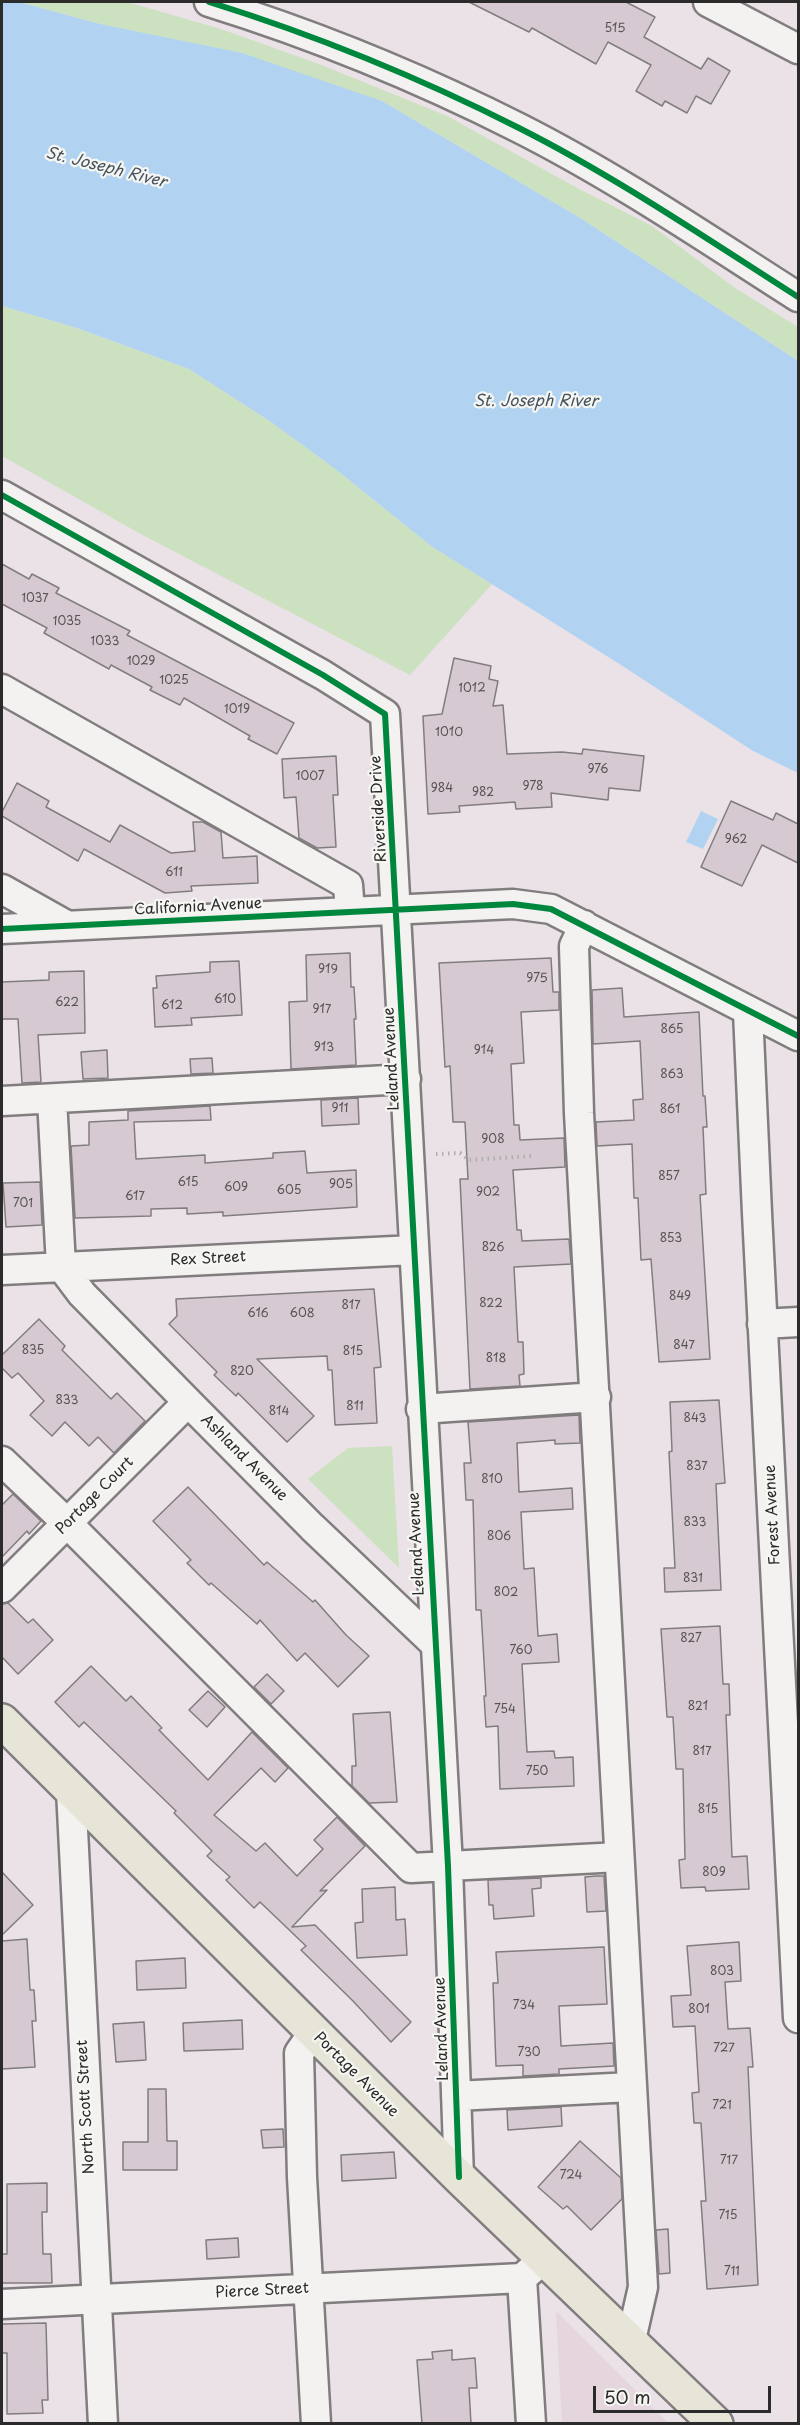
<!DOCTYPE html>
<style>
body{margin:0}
#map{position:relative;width:800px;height:2425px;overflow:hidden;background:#eae2e6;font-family:"Playpen Sans",sans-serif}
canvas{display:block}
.frame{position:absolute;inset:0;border:3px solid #2b2b2b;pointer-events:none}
.scale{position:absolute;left:593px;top:2386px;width:178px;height:27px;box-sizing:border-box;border:3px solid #2b2b2b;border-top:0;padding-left:8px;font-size:18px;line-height:21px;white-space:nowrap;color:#2b2b2b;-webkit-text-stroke:4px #f6f6f2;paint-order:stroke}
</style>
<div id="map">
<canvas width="800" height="2425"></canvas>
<div class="frame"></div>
<div class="scale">50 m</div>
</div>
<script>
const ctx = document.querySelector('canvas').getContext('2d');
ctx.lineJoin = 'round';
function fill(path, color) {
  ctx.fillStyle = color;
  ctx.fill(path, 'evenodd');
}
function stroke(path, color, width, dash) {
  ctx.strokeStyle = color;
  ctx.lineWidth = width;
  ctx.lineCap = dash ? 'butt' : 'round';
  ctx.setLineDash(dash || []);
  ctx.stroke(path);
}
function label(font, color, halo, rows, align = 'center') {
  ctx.font = font + ' "Playpen Sans",sans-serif';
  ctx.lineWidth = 4.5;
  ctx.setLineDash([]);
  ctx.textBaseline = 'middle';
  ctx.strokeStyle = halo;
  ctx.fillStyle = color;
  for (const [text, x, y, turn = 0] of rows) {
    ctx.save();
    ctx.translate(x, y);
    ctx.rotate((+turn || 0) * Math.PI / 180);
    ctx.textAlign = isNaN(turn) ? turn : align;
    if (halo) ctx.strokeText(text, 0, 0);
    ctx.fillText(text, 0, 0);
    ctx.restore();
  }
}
fill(new Path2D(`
 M556,2311L668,2423H562Z`), '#e5d5dd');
fill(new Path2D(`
 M19,2H127L221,29L324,66L447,116L581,190L652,226L735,288L798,327V361L582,219L382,101Z
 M2,306L77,328L189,369L271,422L338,471L431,546L492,584L410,675L139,533L2,456Z
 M392,1446L399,1568L308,1479L348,1448Z`), '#cce1c0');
fill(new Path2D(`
 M2,2H19L100,24L242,53L382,101L582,219L798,361V773L753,751L621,665L431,546L338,471L271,422L189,369L77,328L2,306Z
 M701,811L718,819L703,849L686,842Z`), '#b1d3f1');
const building = new Path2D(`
 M469,2H626L655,17L644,37L701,69L708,58L730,71L711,104L696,96L687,113L665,101L662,106L636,91L651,65L608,42L596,64L532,28L529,32Z
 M2,564L29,579L32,574L59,588L56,593L130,631L127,635L294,723L277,754L248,739L250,736L184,698L180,705L150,690L152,687L111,665L109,669L44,633L47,628L2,604Z
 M454,658L491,666L489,679L498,681L493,706L503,705L507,754L562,752L582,754L583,749L644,756L640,791L609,788L608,800L551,793L552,807L516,809L515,802L459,806L460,812L428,814L423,716L442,714Z
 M336,756L338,795H333L336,847L317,848L299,838L296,797L284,798L282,759Z
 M17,783L49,801L46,807L110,842L120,825L171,853L195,851L193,822H203L221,832L223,858L257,856L258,883L191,886L192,891L165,893L84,849L78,861L2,816V812Z
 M731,801L773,820L776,813L798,824V863L762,845L742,886L701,867Z
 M350,953L351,987H354L356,1019H354L356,1065L291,1069L289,1002L307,1001L306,955Z
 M551,958L553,992H559V1010L521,1012L524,1063L511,1064L514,1125H519L520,1140L564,1138L565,1167L513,1170L517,1230H521L522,1241L569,1239L571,1264L514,1267L518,1342H523L524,1374L519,1375L520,1386L470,1389L460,1179H468L465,1122H453L450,1066L445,1067L439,963Z
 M239,961L242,1015L191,1018L192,1025L155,1027L153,988H157L156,976L210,972V962Z
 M84,971L85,1033L38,1035L41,1082L22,1083L18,1019H2V982L49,980V972Z
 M622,988L624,1017L699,1012L703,1096H705L707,1127H703L706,1194L700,1195L710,1359L659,1362L651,1259L641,1260L638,1198H634L632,1144L597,1146L596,1122L634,1120L633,1100L643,1099L640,1041L593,1044L592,990Z
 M107,1050L108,1078L83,1079L81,1052Z
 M212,1058L213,1073L191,1074L190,1059Z
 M358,1098L359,1124L322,1126L321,1100Z
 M210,1106L211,1120L134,1122L136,1159L205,1155V1163L273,1158V1153L305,1151L307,1173L356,1170L357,1207L223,1216V1212L187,1214V1208L151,1209V1216L75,1218L71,1146L89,1145V1122L128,1120V1111Z
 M40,1182L42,1225L6,1227L3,1183Z
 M374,1289L381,1367L374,1368L377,1423L335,1425L332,1370H328L327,1356L257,1359L314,1416L287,1442L238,1393L236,1396L214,1375L217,1372L169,1324L177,1316L176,1299Z
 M39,1319L65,1346L62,1350L111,1399L117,1393L145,1421L114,1453L98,1437L89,1446L65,1422L52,1436L30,1415L44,1401L18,1373L12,1378L2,1368V1355Z
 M719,1400L725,1483L716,1484L721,1590L665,1592L664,1568H675L669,1452L672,1451L670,1402Z
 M579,1415L580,1443L555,1444V1440L517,1443L519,1492L572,1488L573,1509L521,1512L524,1569L534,1568L538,1636L557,1634L559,1662L522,1664L527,1752L554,1751L555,1758L573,1757L574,1786L500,1789L498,1726L486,1727L484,1696H486L481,1610H476L473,1500H466L464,1463H471L468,1422Z
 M188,1487L264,1565L267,1562L313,1602L315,1600L346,1635L369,1656L338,1687L305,1653L297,1661L260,1620L257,1624L211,1583L209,1585L187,1563L191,1560L153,1521Z
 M13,1494L41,1521L29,1534L27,1531L2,1557V1505Z
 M8,1603L28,1623L33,1619L53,1640L18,1674L2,1657V1604Z
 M720,1626L723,1684H729L730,1715H726L732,1857L747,1856L749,1889L706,1891L705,1887L681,1888L679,1860L685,1859L683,1769H676L673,1717H667L661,1629Z
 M91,1666L126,1701L131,1696L162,1728L159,1730L208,1780L252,1732L288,1768L275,1782L261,1768L214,1815L256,1851L265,1843L297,1876L323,1849L314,1840L337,1817L365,1846L320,1891L327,1890L292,1927L315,1925L411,2022L391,2042L353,2001L301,1950L306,1946L260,1902L254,1908L226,1880L230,1877L207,1856L212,1851L174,1813L176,1811L84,1722L79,1727L55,1702Z
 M267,1674L284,1691L271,1704L254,1687Z
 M208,1691L225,1707L207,1727L189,1710Z
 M390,1712L397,1802L369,1803L352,1786V1766H356L353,1714Z
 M2,1872L33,1905L2,1935Z
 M596,1876H604L606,1911L587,1912L585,1877Z
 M541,1878V1888L532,1889L534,1916L494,1919L493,1905H489L488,1880Z
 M395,1887L396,1920L405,1919L407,1955L357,1958L355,1923L363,1922L362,1889Z
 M27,1939L30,1990H34L36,2021H32L35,2067L2,2069V1941Z
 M739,1942L741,1981L725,1982L728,2029L750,2028L753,2067H748L758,2285L707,2289L701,2201H706L701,2123H694L692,2093L699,2092L695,2026L673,2027L671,1996L691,1995L687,1946Z
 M604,1947L607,2004L559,2006L561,2046L613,2043L614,2066L559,2069V2074L523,2076V2065L496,2066L493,1983H498L496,1952Z
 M185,1958L186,1988L137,1990L136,1961Z
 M242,2020L243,2049L184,2051L183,2023Z
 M144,2022L146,2060L116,2062L113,2024Z
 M148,2089H166L167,2141H177V2170H123V2142H148Z
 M561,2107L562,2126L508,2130L507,2110Z
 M283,2129L284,2147L263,2148L261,2130Z
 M580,2141L621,2178L622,2199L591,2230L567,2206L563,2209L538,2187Z
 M394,2152L396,2178L342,2181L341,2155Z
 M47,2183V2212H42L43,2254H51L52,2283H2V2254H7V2184Z
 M668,2229L670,2273L659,2274L656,2230Z
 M238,2238L239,2257L207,2259L206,2240Z
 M46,2323L48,2400H42L43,2413L7,2414V2353H2V2324Z
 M452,2350V2360L475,2358L477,2388H469L471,2424H422L417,2360L433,2359L432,2352Z`);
fill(building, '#d6c9d1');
stroke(building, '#817d7f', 1.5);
const minor = new Path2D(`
 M209,2C315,35 420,78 519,128C616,177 707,239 798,297
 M708,2L798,49
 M2,495L323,675L385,714L448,1866L459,2177
 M2,689L348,885L350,912
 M2,889L66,925
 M584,925L574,946L579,1113L643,2287L631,2340
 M2,929L513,904L551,909L798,1036
 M748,1012L757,1213L798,2018
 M52,1099L61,1266L82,1294L188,1402L312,1527L434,1643
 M2,1101L406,1079
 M2,1270L414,1250
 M762,1324L798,1322
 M421,1409L596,1397
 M2,1461L68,1524L411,1868L619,1857
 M2,1588L188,1402
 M71,1790L103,2424
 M313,2033L299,2053L302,2177L316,2424
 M456,2096L631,2087
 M2,2304L522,2278
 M531,2424L522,2278L537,2265`);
const major = new Path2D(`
 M2,1721L459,2177L716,2424`);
stroke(minor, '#817d7f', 33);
stroke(major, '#817d7f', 38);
stroke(new Path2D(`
 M436,1154L460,1153L469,1160L531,1156`), '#aeadad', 4, [1.5, 4.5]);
stroke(minor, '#f3f2f1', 28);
stroke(major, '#e7e4d8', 33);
stroke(new Path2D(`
 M209,2C315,35 420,78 519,128C616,177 707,239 798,297
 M2,495L323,675L385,714L448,1866L459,2177
 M2,929L513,904L551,909L798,1036`), '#00873e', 6);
label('12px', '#575355', null, [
 ["515",615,29],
 ["1037",35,599],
 ["1035",67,622],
 ["1033",105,642],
 ["1029",141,662],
 ["1025",174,681],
 ["1012",472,689],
 ["1019",237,710],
 ["1010",449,733],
 ["976",598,770],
 ["1007",310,777],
 ["978",533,787],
 ["984",442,789],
 ["982",483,793],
 ["962",736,840],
 ["611",174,873],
 ["919",328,970],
 ["975",537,979],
 ["610",225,1000],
 ["622",67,1003],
 ["612",172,1006],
 ["917",322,1010],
 ["865",672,1030],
 ["913",324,1048],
 ["914",484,1051],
 ["863",672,1075],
 ["911",340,1109],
 ["861",670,1110],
 ["908",493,1140],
 ["857",669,1177],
 ["615",188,1183],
 ["905",341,1185],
 ["609",236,1188],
 ["605",289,1191],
 ["902",488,1193],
 ["617",135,1197],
 ["701",23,1204],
 ["853",671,1239],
 ["826",493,1248],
 ["849",680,1297],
 ["822",491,1304],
 ["817",351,1306],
 ["616",258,1314],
 ["608",302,1314],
 ["847",684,1346],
 ["835",33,1351],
 ["815",353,1352],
 ["818",496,1359],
 ["820",242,1372],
 ["833",67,1401],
 ["811",355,1407],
 ["814",279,1412],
 ["843",695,1419],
 ["837",697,1467],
 ["810",492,1480],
 ["833",695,1523],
 ["806",499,1537],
 ["831",693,1579],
 ["802",506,1593],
 ["827",691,1639],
 ["760",521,1651],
 ["821",698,1707],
 ["754",505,1710],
 ["817",702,1752],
 ["750",537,1772],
 ["815",708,1810],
 ["809",714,1873],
 ["803",722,1972],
 ["734",524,2006],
 ["801",699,2010],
 ["727",724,2049],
 ["730",529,2053],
 ["721",722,2106],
 ["717",729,2161],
 ["724",571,2176],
 ["715",728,2216],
 ["711",732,2272]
]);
label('15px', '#2b2b2b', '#f6f6f2', [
 ["Riverside Drive",379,809,-93],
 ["California Avenue",198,907,-3],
 ["Leland Avenue",392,1059,-93],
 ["Rex Street",208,1259,-3],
 ["Ashland Avenue",244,1458,45],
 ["Portage Court",95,1496,-45],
 ["Forest Avenue",773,1515,-93],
 ["Leland Avenue",417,1544,-93],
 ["Leland Avenue",442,2029,-92],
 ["Portage Avenue",356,2075,45],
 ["North Scott Street",86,2107,-93],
 ["Pierce Street",262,2291,-3]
]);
label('italic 16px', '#46535e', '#f6f6f2', [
 ["St. Joseph River",106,168,14],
 ["St. Joseph River",536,402]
]);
</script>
